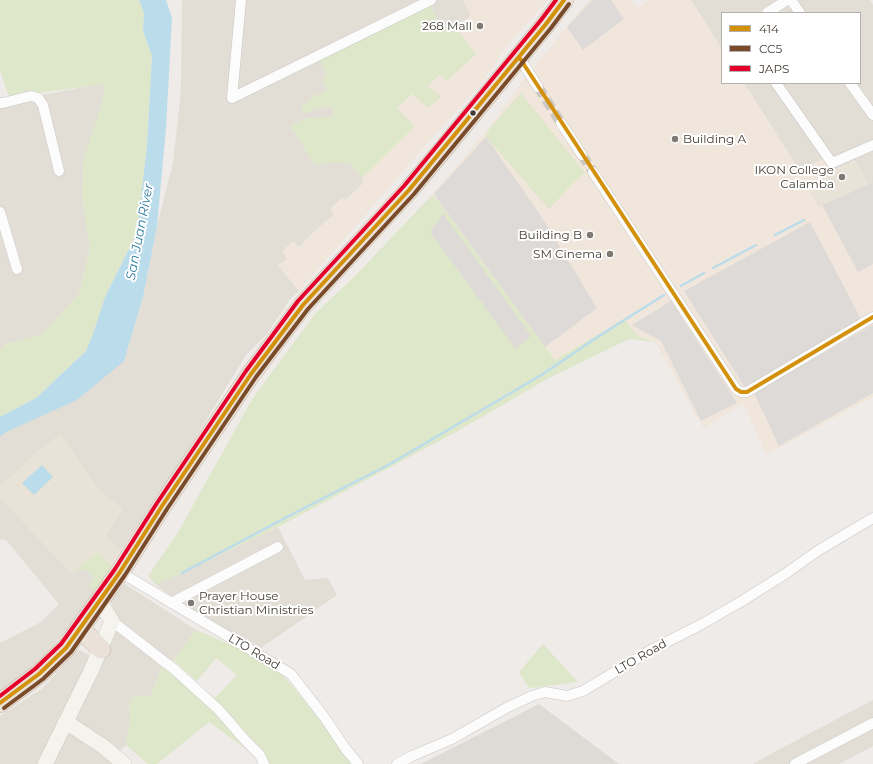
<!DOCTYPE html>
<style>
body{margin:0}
#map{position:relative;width:873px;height:764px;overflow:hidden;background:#eeebe8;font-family:Montserrat,sans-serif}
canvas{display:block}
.legend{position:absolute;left:721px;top:12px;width:140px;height:72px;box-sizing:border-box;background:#fff;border:1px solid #b4b1ae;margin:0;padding:5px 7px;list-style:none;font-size:12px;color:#433c35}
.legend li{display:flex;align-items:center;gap:8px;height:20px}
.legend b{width:20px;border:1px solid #b4b1ae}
</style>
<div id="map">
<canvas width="873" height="764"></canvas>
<ul class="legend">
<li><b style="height:5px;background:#d3910b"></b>414</li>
<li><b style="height:5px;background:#7a4b2a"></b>CC5</li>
<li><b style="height:5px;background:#e4002b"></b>JAPS</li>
</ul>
</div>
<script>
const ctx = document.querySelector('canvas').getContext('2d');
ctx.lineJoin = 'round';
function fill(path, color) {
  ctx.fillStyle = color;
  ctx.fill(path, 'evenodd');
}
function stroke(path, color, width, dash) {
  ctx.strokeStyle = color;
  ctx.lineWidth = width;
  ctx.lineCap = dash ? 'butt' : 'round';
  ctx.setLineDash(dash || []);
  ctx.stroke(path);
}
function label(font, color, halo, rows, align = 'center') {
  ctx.font = font + ' Montserrat,sans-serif';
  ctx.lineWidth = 4;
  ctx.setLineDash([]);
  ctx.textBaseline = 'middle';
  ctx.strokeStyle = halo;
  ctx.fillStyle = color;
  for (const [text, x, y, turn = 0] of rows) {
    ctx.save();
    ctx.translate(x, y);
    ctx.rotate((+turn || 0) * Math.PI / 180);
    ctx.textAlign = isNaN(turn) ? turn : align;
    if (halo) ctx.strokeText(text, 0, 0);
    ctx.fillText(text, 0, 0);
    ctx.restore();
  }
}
fill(new Path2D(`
 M182,0H463L471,16L456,27L442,30L430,4L319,58L327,76L322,79L327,91L314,96L302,107L303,113L319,108L333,106L334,117L307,118L290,126L315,165L331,163H349L362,178L364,183L345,200L343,198L330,209L334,215L318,228L287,259L279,265L299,291L290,299L266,335L246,355L178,466L152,503L121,550L106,536L122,509L100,491L60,435L35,454L0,487V437L6,432L124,361L143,297L157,226L173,163L178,120L181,87Z
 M691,0H870L873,5V182L868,184L854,160L833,171L824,158L800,171L744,83H860V13H722V49Z
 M105,83L103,100L82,198L90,248L79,294L42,334L4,345L0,350V103Z
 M0,497L71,573L77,569L86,570L94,578L95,592L75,621L47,653L14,682L0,691V643L41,622L59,604L6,540H0Z
 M278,527L305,580L328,578L337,595L261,648L198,614L156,585Z
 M125,584L196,630L173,660L162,667L150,696H133L129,702L130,720L126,745L112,759L116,764H0V716L43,688L75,652L79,650L90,656L115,614L111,601Z
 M873,700V746L839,764H753L780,749Z`), '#e2ddd5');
fill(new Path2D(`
 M463,0H495V1L497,0H548L510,42L480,85L440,129L299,291L278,265L287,259L282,251L293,241L299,248L318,228L334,215L330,209L343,197L346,200L363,183L362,178L415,126L397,108L412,94L428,108V86L441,75L447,81L476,54L456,27L471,16Z
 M589,0H631L637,8L650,0H691L722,49V83H744L800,171L824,158L833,171L806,184L818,206L822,205L858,272L873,264V397L766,455L744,404L703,428L655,342L638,336L624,319L555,360L439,202L432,195L486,131L529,73Z`), '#f1e6db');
fill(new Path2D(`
 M873,182V264L858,272L822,205Z
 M539,704L619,764H421Z`), '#dedad6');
fill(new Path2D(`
 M854,160L868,184L818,207L805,184L833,171Z
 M60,434L100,491L122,509L106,536L121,550L112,565L98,552L71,573L0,497V487L35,454Z`), '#e9e2d7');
fill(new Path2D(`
 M0,0H139L144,13L143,31L152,55L147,146L137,233L105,297L93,334L86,351L36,398L0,417V350L4,345L42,334L79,294L90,248L82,198L83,160L103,100L105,84L9,97L0,70Z
 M430,4L442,30L456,27L476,54L447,81L440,75L428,86L441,97L428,108L412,94L397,108L415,126L362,178L349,163H331L315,165L290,126L307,118L333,117V106L319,108L303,114L302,107L314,96L327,91L322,79L327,76L319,58Z
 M521,93L585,173L574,182L549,209L486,137L490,128Z
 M432,195L439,202L555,360L624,319L638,336L655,342L629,339L549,378L456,432L278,527L156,585L148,576L177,534L253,398L315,314L356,275Z
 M98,552L112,565L95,592L89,586L94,578L86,570H77L71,573Z
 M196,630L245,651L284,676L355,764H268L246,749L209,722L157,764H148L126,745L130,720L129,702L133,696H150L162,667L215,698L237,675L216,658L197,681L173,660Z
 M543,644L578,682L529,688L519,672Z`), '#dee7c9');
fill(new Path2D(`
 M592,0H611L624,19L583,50L567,27Z
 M486,137L541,216L597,308L545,347L434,194Z
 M443,214L531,336L516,349L430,232Z
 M810,222L862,321L746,389L684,291Z
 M671,301L737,403L701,421L661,341L632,325Z
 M873,325V393L779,446L754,393Z`), '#dddad8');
fill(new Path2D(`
 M139,0H166L172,18L166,128L157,226L143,297L124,361L77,400L6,432L0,437V417L36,398L86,351L93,334L105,297L137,233L147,146L152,56L143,31L144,13Z
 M42,465L53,477L34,495L22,483Z`), '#badceb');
stroke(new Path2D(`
 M775,235L804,220
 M713,268L756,245
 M681,286L704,273
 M182,573L283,519L390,464L543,374L599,336L664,295`), '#badceb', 2.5);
stroke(new Path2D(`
 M538,87L561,123
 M582,155L593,172`), '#ccc8c4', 10, [10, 5]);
const street = new Path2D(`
 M791,0L800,13
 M767,13L787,0
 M519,57L538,87
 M776,83L832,163L873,145
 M850,83L873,115
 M232,98L431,0
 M232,98L241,0
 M0,103H3L31,96L38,98L43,105L59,171
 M561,123L582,155
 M593,172L736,389L741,392H747L873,317
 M0,212L17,269
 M120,572L291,674L325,718L345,748L358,764
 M171,603L278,547
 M112,621L175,670L218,709L245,740L260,755L264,764
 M397,764L412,756L452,739L508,707L532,696L545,692L567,696L583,691L651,650L702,624L742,601L785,574L819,550L873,518
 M795,764L873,723`);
const secondary = new Path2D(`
 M66,722L104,747L124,764
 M45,764L91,671L112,621L99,601`);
const highway = new Path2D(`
 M80,628L101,649
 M0,703L39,674L66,648L120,572L162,506L251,374L303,305L409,190L441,152L546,24L564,0`);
stroke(street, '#cac7c4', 11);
stroke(secondary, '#cec9c1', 16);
stroke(highway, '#c5b6a4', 20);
stroke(street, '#fcfcfc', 10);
stroke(secondary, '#f5f3ee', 15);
stroke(highway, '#eae2d9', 19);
stroke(new Path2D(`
 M519,57L736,389L741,392H747L873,317
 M0,703L39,674L66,648L120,572L162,506L251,374L303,305L409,190L546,24L564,0`), '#d3910b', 4);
stroke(new Path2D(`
 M4,708L43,679L71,652L125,575L167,509L256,377L308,309L414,194L551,28L569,4`), '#7a4b2a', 4);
stroke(new Path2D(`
 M0,696L35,669L61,644L115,569L157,503L246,371L298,301L404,186L541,20L556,0`), '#e4002b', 4);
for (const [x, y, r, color] of [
 [480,26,4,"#7f7974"],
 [473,113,3.5,"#433c35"],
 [675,139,4,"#7f7974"],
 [842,177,4,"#7f7974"],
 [590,235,4,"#7f7974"],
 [610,254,4,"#7f7974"],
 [191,603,4,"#7f7974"]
]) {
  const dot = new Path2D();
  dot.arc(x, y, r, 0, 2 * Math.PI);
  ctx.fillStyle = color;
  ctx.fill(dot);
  stroke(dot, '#fff', 1.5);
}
label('12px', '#433c35', '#fff', [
 ["268 Mall",472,26],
 ["Building A",683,139,"left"],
 ["IKON College",834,170],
 ["Calamba",834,184],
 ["Building B",582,235],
 ["SM Cinema",602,254],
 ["Prayer House",199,596,"left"],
 ["Christian Ministries",199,610,"left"]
], 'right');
label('12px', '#433c35', '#fff', [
 ["LTO Road",254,652,31],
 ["LTO Road",641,657,-30]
]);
label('italic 13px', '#327da1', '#fff', [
 ["San Juan River",140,232,-79]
]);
</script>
